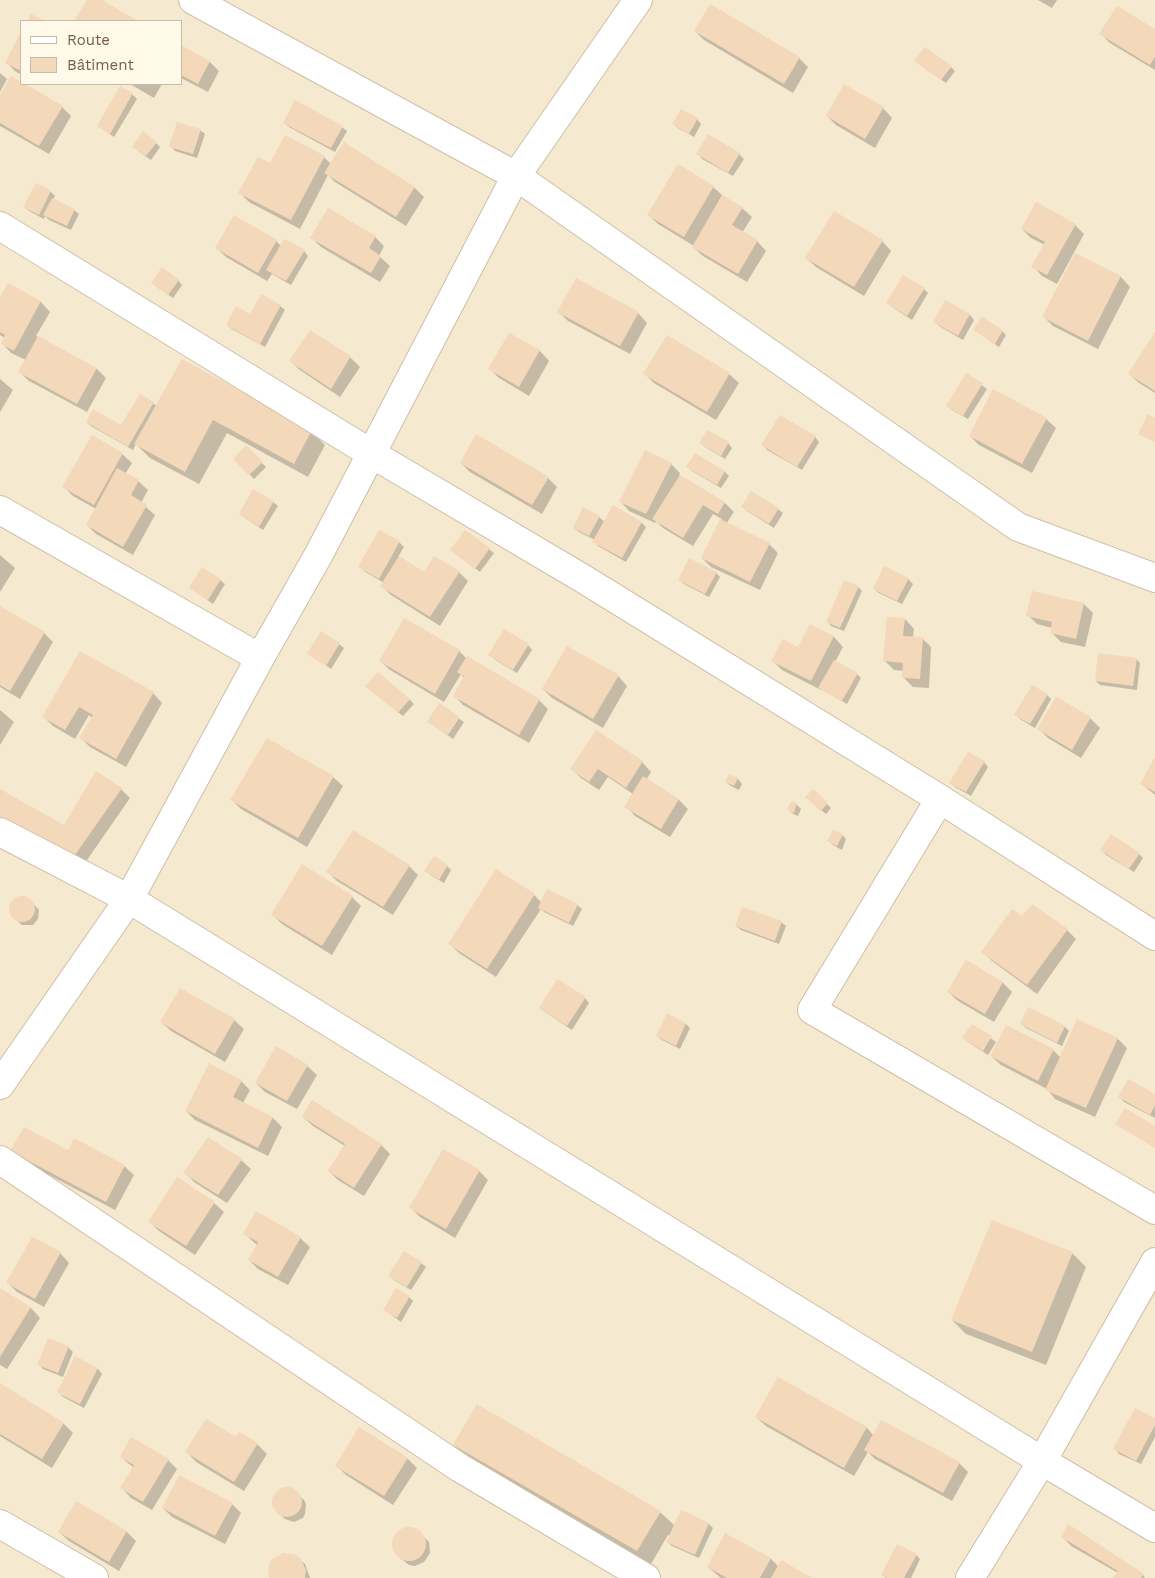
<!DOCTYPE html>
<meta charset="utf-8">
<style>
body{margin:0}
#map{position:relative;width:1155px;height:1578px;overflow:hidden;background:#fdf6e2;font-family:"Work Sans",sans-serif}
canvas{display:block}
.legend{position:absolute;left:20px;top:20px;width:162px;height:65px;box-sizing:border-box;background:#fff9e9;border:1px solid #c8bba9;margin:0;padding:6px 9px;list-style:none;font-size:15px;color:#755e48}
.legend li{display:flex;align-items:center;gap:10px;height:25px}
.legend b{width:25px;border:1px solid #c8bba9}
</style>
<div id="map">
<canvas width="1155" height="1578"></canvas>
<ul class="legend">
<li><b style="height:6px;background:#fff"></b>Route</li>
<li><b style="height:14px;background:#f3d8b9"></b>Bâtiment</li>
</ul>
</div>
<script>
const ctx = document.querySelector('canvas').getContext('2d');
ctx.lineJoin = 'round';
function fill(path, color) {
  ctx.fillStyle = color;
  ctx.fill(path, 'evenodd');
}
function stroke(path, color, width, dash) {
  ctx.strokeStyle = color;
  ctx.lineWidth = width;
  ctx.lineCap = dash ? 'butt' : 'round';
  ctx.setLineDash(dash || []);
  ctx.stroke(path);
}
fill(new Path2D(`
 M0,0H1155V1578H0ZM21,21H181V84H21Z`), '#f5e9d0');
fill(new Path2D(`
 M89,0H100L136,21H76Z
 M1038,0H1057L1052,8Z
 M695,31L799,58L808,67L793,93L704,40Z
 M1155,31V70L1110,43L1101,34Z
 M21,35V74L16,72L7,63Z
 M181,46L210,62L219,71L208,92L181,78Z
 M920,65L951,67L955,71L946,83Z
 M0,73L7,79L0,92Z
 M12,78L62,107L71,116L49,154L0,126V98Z
 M130,84H162L154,98Z
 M121,88L132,94L137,99L114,137L98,126Z
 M883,108L892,118L875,148L836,125L827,116Z
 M697,119L701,124L694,137L678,128L673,124Z
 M284,123L342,127L347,131L335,152L289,127Z
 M200,130L205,134L197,158L175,151L171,146Z
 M709,136L739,154L744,159L733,176L702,159L698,154Z
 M156,143L160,147L151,160L138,151Z
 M344,143L415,188L424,197L406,226L335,182L328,175L300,229L249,202L240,193L270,165L324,157L331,164Z
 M37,185L51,192L55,196L53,200L74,210L79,214L71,230L49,220L45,216L44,219L29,211L25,207Z
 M713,187L723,196L742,208L752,217L742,233L757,241L766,251L747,282L703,256L693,247L694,246L658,224L649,215Z
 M234,217L276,241L281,246L304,251L308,256L291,285L272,274L267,281L226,257L217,248Z
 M1075,225L1084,234L1057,284L1042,276L1033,266L1045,245L1031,238L1022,229Z
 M375,237L384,246L379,256L390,266L380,282L321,247L312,238Z
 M882,241L891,251L864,296L816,267L806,258Z
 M1075,255L1121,277L1130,287L1098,349L1053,326L1044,317Z
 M178,280L182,285L173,298L157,287Z
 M8,285L41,302L50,312L36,336L97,369L106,378L87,412L29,381L19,371L26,360L11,353L2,343L5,338L0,335V300Z
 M924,289L928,293L912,320L892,307L888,303Z
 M946,301L970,315L974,320L963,340L939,326L934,321Z
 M280,306L285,310L265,347L232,329L227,325Z
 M559,312L638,313L647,323L630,354L568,321Z
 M975,330L1002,331L1006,335L999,347Z
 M310,331L350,357L360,367L340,397L300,370L290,361Z
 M510,334L540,351L549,361L529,396L499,378L490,369Z
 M1155,334V393L1139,383L1129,374Z
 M645,374H729L739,383L716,420L654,383Z
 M967,375L987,389L968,419L952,410L948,406Z
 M0,379L13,390L0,412Z
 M140,395L157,406L311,431L325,445L308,477L227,433L199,484L150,458L136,444L133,450L91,426L87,422L121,427Z
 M1046,419L1056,428L1032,473L979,445L970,436Z
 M815,437L819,442L802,470L767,450L763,445Z
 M700,443H728L732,448L725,459L705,447Z
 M246,447L266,467L254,479L235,459Z
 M122,454L132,463L125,474L138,481L148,490L141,503L155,515L133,555L96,534L87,525L96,509L73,496L64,487Z
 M696,454L725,472L729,476L721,488L692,471L688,467Z
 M461,463L548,478L557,487L542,514L470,472Z
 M671,464L680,473L679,476L725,503L734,512L726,524L769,544L778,553L760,590L711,567L702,558L722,519L713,514L693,546L663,528L656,521L655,523L629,511L620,501Z
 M273,502L278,506L263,530L245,518L240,514Z
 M743,507L778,509L783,513L774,528L747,511Z
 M599,517L605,522L642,523L646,527L626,562L598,546L594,542L595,540L579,532L574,528Z
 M379,531L399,542L404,547L398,557L425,573L459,572L468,581L440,626L391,595L382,586L384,583L364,571L360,567Z
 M465,531L494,553L480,572L451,550Z
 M0,555L15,568L0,592Z
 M885,567L908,579L913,584L902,604L879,593L874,589Z
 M716,573L720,577L709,597L684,584L679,579Z
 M220,580L225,584L213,604L191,588Z
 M858,587L862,591L844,631L831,626L827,621Z
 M1084,604L1093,613L1085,647L1061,642L1051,632L1052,628L1037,624L1028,615Z
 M0,609L44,633L53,642L20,699L0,687Z
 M905,619L914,629L913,638H922L931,647L929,688L913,687L903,677L904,671L894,670L885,661Z
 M405,620L459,651L467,659L539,700L548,709L529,743L463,705L454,695L464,678L461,674L444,702L390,670L380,661Z
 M811,626L834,637L843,647L835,662L857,674L861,678L847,704L821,689V690L782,670L773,661L799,648Z
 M339,644L344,648L331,669L309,654Z
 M528,645L532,650L517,673L494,659L490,655Z
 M80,653L153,693L162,703L126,767L90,747L81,738L92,718L89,715L75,739L53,726L44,717Z
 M1136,659L1140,663L1137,690L1100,685L1096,681Z
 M618,676L627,686L603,728L552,698L543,689Z
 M371,690L409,699L414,704L403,716Z
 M1047,695L1051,699L1035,728L1020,719L1016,715Z
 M1057,698L1090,718L1100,728L1081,758L1048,738L1039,729Z
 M439,705L464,722L453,739L429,722Z
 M0,710L14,722L0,745Z
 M267,739L333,777L343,786L307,847L241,809L232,800Z
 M1155,759V795L1142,784Z
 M642,762L651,772L646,780L679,800L688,809L670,837L635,816L626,806L633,794L608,777L599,790L581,778L572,769Z
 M984,762L988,767L971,796L955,787L951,783Z
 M729,775L738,779L742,784L739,790L731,786L726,782Z
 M121,789L130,798L78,873L0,790L65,827Z
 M811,802L827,804L831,808L826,814Z
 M791,803L797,805L801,809L798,816L793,814L789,810Z
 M842,835L846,839L842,850L833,845L829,841Z
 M1102,850L1139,854L1143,858L1134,872L1106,855Z
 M409,866L418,875L393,915L337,881L328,872Z
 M447,866L451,870L444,883L430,875Z
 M497,871L534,895L542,903L577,905L582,909L573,926L544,912L541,909L496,977L459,953L450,944Z
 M25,897L29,899L39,910L38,919L33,925H22L11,915V903L17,898Z
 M352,897L361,906L332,955L282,924L273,915Z
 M1023,918L1067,930L1076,939L1037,994L992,961L983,952Z
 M781,922L786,926L779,944L741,930L736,926Z
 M967,961L1003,983L1012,992L994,1022L958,1001L948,992Z
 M585,998L589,1003L572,1030L545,1012L540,1008Z
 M668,1015L686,1024L690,1028L680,1049L662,1040L657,1036Z
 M234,1020L244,1029L225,1062L171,1031L161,1022Z
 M1021,1024L1065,1027L1069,1031L1062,1046L1026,1028Z
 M972,1025L996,1042L988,1055L968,1042L964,1038Z
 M1007,1027L1053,1050L1061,1058L1118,1039L1127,1048L1095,1117L1055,1099L1047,1089L1001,1065L991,1056Z
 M307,1066L317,1075L297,1109L265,1092L256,1083Z
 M241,1081L250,1090L243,1103L273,1118L282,1127L268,1156L195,1120L186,1111Z
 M1155,1095V1118L1124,1102L1120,1097Z
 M303,1117L381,1145L390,1154L364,1196L338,1180L329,1171L345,1146L313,1126Z
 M208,1138L241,1160L251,1169L227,1203L194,1182L185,1172Z
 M12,1151L124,1166L134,1175L115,1210L21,1160Z
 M479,1171L488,1180L455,1238L420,1217L411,1208Z
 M214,1203L224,1212L195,1255L159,1231L150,1222Z
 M257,1213L300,1238L310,1247L288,1285L258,1269L249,1260L257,1245L245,1234Z
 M60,1253L69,1263L44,1307L17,1292L8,1283Z
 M1072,1253L1086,1267L1046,1365L966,1334L952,1320Z
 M421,1263L426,1267L411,1290L394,1280L390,1275Z
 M0,1289L31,1308L40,1318L7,1369L0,1365Z
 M409,1297L413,1301L401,1322L385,1310Z
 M68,1347L73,1352L63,1377L43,1369L39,1364Z
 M75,1358L98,1369L102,1374L84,1408L63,1397L58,1392Z
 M779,1379L867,1428L874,1436L959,1463L968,1472L952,1501L875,1459L868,1452L854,1476L766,1426L756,1417Z
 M0,1385L64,1424L73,1433L52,1468L0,1436Z
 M477,1406L660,1512L675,1526L681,1511L709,1524L713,1528L699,1558L672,1546L667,1542L670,1536L668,1535L651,1564L468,1459L454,1445Z
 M1155,1420V1437L1141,1464L1119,1454L1115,1449Z
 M360,1429L408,1459L417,1468L393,1505L346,1475L337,1466Z
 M240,1433L257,1444L267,1454L244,1491L196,1462L187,1452L236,1439Z
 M121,1457L168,1460L177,1469L152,1510L131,1498L122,1488L134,1468Z
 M291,1489L304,1500L306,1504L305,1514L303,1518L294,1522L285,1519L280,1514L275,1508L274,1500L278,1492L282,1490Z
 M77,1503L127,1532L136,1541L119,1571L69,1541L59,1532Z
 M232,1504L241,1513L225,1544L172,1517L163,1508Z
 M406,1528L417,1530L429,1542L430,1553L424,1562L415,1566L409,1565L399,1557L393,1548L394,1538L401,1530Z
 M726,1535L771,1559L779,1567L810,1578H721L708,1567Z
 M1062,1536L1143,1575L1145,1578H1115L1118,1573L1071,1546Z
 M916,1555L920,1559L911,1578H886L882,1575Z
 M300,1560L305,1564L310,1578H271Z`), '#0003');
fill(new Path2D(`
 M87,0H102L138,21H74Z
 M710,4L800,57L784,84L694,31Z
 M1117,6L1155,29V57L1150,65L1099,34Z
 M31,14L45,21H27Z
 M21,32V71L5,63Z
 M181,45L210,61L198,84L181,75Z
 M925,47L952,66L941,80L914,61Z
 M11,76L21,82V84H25L63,106L39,146L0,123V95Z
 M844,84L884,107L865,139L826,116Z
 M120,86L133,93L110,134L97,126Z
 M295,100L343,126L331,148L283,123Z
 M681,109L698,118L689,134L672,124Z
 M177,122L201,129L193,154L169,147Z
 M143,131L157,142L146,156L132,147Z
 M708,134L740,153L728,173L696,154Z
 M285,135L325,156L291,220L238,193L258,157L270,163Z
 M344,142L415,187L396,217L324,173Z
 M678,164L714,186L684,237L647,215Z
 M36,183L51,191L39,215L23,207Z
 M722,195L743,207L732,225L758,240L738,274L692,247Z
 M52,198L75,209L67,226L43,215Z
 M1036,202L1076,224L1047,275L1031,267L1045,242L1021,229Z
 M328,208L376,236L369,248L381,256L371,273L310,238Z
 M834,211L883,240L854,287L805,258Z
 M234,215L277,240L258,273L215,248Z
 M284,239L305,250L286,281L266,270Z
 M1075,253L1121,276L1088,341L1042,317Z
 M162,267L179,280L168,295L151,283Z
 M903,275L925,288L907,316L886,303Z
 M576,278L639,312L620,346L557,312Z
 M8,283L41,301L14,351L1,344L5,335L0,332V297Z
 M261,294L281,305L260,344L226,325L236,306L250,314Z
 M945,300L970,314L958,336L933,322Z
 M982,317L1003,330L995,344L973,330Z
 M310,330L351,356L331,389L289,361Z
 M1155,332V391L1128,374Z
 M509,333L540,350L519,387L488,369Z
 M667,335L730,373L707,412L643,374Z
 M38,336L97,368L77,404L18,372Z
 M182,359L312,430L294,464L213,420L185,472L134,444Z
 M966,373L983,383L963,416L946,406Z
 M993,389L1047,418L1022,464L969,436Z
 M140,394L154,402L128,447L86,422L93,409L121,425Z
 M1148,414L1155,418V442L1138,434Z
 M780,415L816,436L797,467L761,445Z
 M707,430L729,442L721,456L699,443Z
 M476,434L549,477L532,505L460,463Z
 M92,435L123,453L94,505L62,487Z
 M246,445L263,462L249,475L233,459Z
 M645,450L672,463L646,514L619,502Z
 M695,453L725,471L717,485L686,467Z
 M117,468L139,480L131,495L147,505L123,547L86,525Z
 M680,475L725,502L718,514L703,505L683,538L652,519Z
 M253,489L274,501L259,527L239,514Z
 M751,491L779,508L769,524L741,507Z
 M613,505L642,522L622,558L592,542Z
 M583,507L600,516L589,536L573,528Z
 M720,519L770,543L750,582L701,558Z
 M379,530L400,541L379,579L358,567Z
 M465,530L490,548L475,569L450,550Z
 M399,556L424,572L434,556L460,571L430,617L380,586Z
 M689,558L717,572L705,594L678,580Z
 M884,566L909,578L897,601L873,589Z
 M202,567L221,579L208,600L189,588Z
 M844,580L859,586L840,628L826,622Z
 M1032,591L1084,603L1076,639L1050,633L1052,622L1026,616Z
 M0,606L45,632L10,691L0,685Z
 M887,617L905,618L903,636L923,637L920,679L902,678L903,663L883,661Z
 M404,618L460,650L435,694L379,661Z
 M810,624L834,636L811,681L771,661L783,639L798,647Z
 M504,629L529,644L513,670L488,655Z
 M321,631L340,643L326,666L307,654Z
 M567,646L619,675L593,719L542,689Z
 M80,651L154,692L116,759L79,738L93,715L79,707L65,730L42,717Z
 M1098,653L1137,658L1133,686L1095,681Z
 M467,656L540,699L519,735L453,696L464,676L457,672Z
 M834,660L858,673L842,701L818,688Z
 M378,672L410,699L398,713L365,686Z
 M1032,685L1048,694L1030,724L1014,715Z
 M1056,697L1091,717L1072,750L1037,729Z
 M439,703L460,717L448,735L427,722Z
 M596,730L643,761L626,788L598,769L589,782L570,769Z
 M267,738L334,776L298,838L230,800Z
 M968,752L985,761L966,792L949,783Z
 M1155,757V792L1140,784Z
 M96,771L122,788L68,865L0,826V789L64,825Z
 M729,774L738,778L734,786L725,782Z
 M643,776L679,799L661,829L624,807Z
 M813,789L828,803L821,811L805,797Z
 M791,801L797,803L794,813L787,810Z
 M353,830L410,865L383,907L326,872Z
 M833,830L843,834L837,846L827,841Z
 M1111,834L1140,853L1129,869L1100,850Z
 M434,856L448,865L439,880L424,871Z
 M302,864L353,896L322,946L271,915Z
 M496,869L535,894L487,969L448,944Z
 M547,889L578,904L569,923L538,908Z
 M9 909a13 13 0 1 1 26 0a13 13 0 1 1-26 0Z
 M1032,904L1068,929L1027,985L981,952L1012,909L1022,916Z
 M742,907L782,921L775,941L735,926Z
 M966,960L1003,982L985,1014L947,992Z
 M557,979L586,997L567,1026L539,1008Z
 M180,988L235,1019L215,1054L160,1022Z
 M1028,1007L1065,1026L1057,1043L1020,1024Z
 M667,1013L686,1023L676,1046L656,1036Z
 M1077,1019L1118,1038L1086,1108L1045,1090Z
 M972,1024L992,1036L983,1051L962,1038Z
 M1006,1025L1054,1049L1038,1081L990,1056Z
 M276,1046L308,1065L287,1101L255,1083Z
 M209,1063L242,1080L233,1097L273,1117L258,1148L185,1111Z
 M1128,1079L1155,1094V1105L1150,1115L1118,1097Z
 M312,1100L382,1144L354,1188L328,1171L345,1144L302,1117Z
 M1125,1108L1155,1126V1148L1115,1124Z
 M24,1127L68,1150L74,1138L125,1165L106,1202L10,1151Z
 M208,1137L242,1159L218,1195L183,1173Z
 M443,1149L480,1170L446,1229L409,1208Z
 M177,1177L215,1202L186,1246L148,1222Z
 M256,1211L301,1237L278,1277L248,1260L258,1242L243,1234Z
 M992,1220L1073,1252L1032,1352L951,1320Z
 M32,1237L61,1252L35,1299L6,1283Z
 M404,1251L422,1262L407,1287L388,1276Z
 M0,1288L31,1307L0,1357Z
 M396,1288L410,1296L397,1318L383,1310Z
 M48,1338L69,1346L58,1373L37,1365Z
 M75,1356L98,1368L80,1404L57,1393Z
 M778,1377L867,1427L844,1468L755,1417Z
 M0,1383L64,1423L42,1459L0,1434Z
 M477,1404L661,1511L637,1551L453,1445Z
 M1135,1408L1155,1418V1425L1136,1461L1113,1449Z
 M206,1419L236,1437L239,1432L258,1443L234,1482L185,1452Z
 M881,1420L960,1462L943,1493L864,1450Z
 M359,1427L408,1458L384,1496L335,1466Z
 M131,1437L169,1459L143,1502L120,1488L134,1465L120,1457Z
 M179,1475L233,1503L215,1536L162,1508Z
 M272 1502a15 15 0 1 1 30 0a15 15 0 1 1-30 0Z
 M76,1501L127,1531L109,1562L58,1532Z
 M681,1510L709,1523L695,1555L666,1542Z
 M1068,1524L1144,1574L1141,1578H1113L1118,1571L1061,1537Z
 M392 1544a17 17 0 1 1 34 0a17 17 0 1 1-34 0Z
 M725,1533L771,1558L760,1578H727L707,1567Z
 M897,1544L917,1554L904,1578H887L881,1575Z
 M283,1553L296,1555L301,1559L306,1570L305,1578H269L268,1570L269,1564L272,1559Z
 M781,1560L812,1578H771Z`), '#f3d8b9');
const minor = new Path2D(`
 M193,0L516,176L1018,527L1155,578
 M0,226L372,454L582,578L940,799L1155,936
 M0,510L260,658
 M940,799L812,1010L1155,1210
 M0,832L129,899L1042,1461L970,1578
 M0,1085L129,899L260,658L319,554L516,176L638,0
 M0,1160L460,1468L646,1578
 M1155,1262L1042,1461L1155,1528
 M0,1524L94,1578`);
stroke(minor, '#cebfa8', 30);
stroke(minor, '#fff', 28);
</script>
